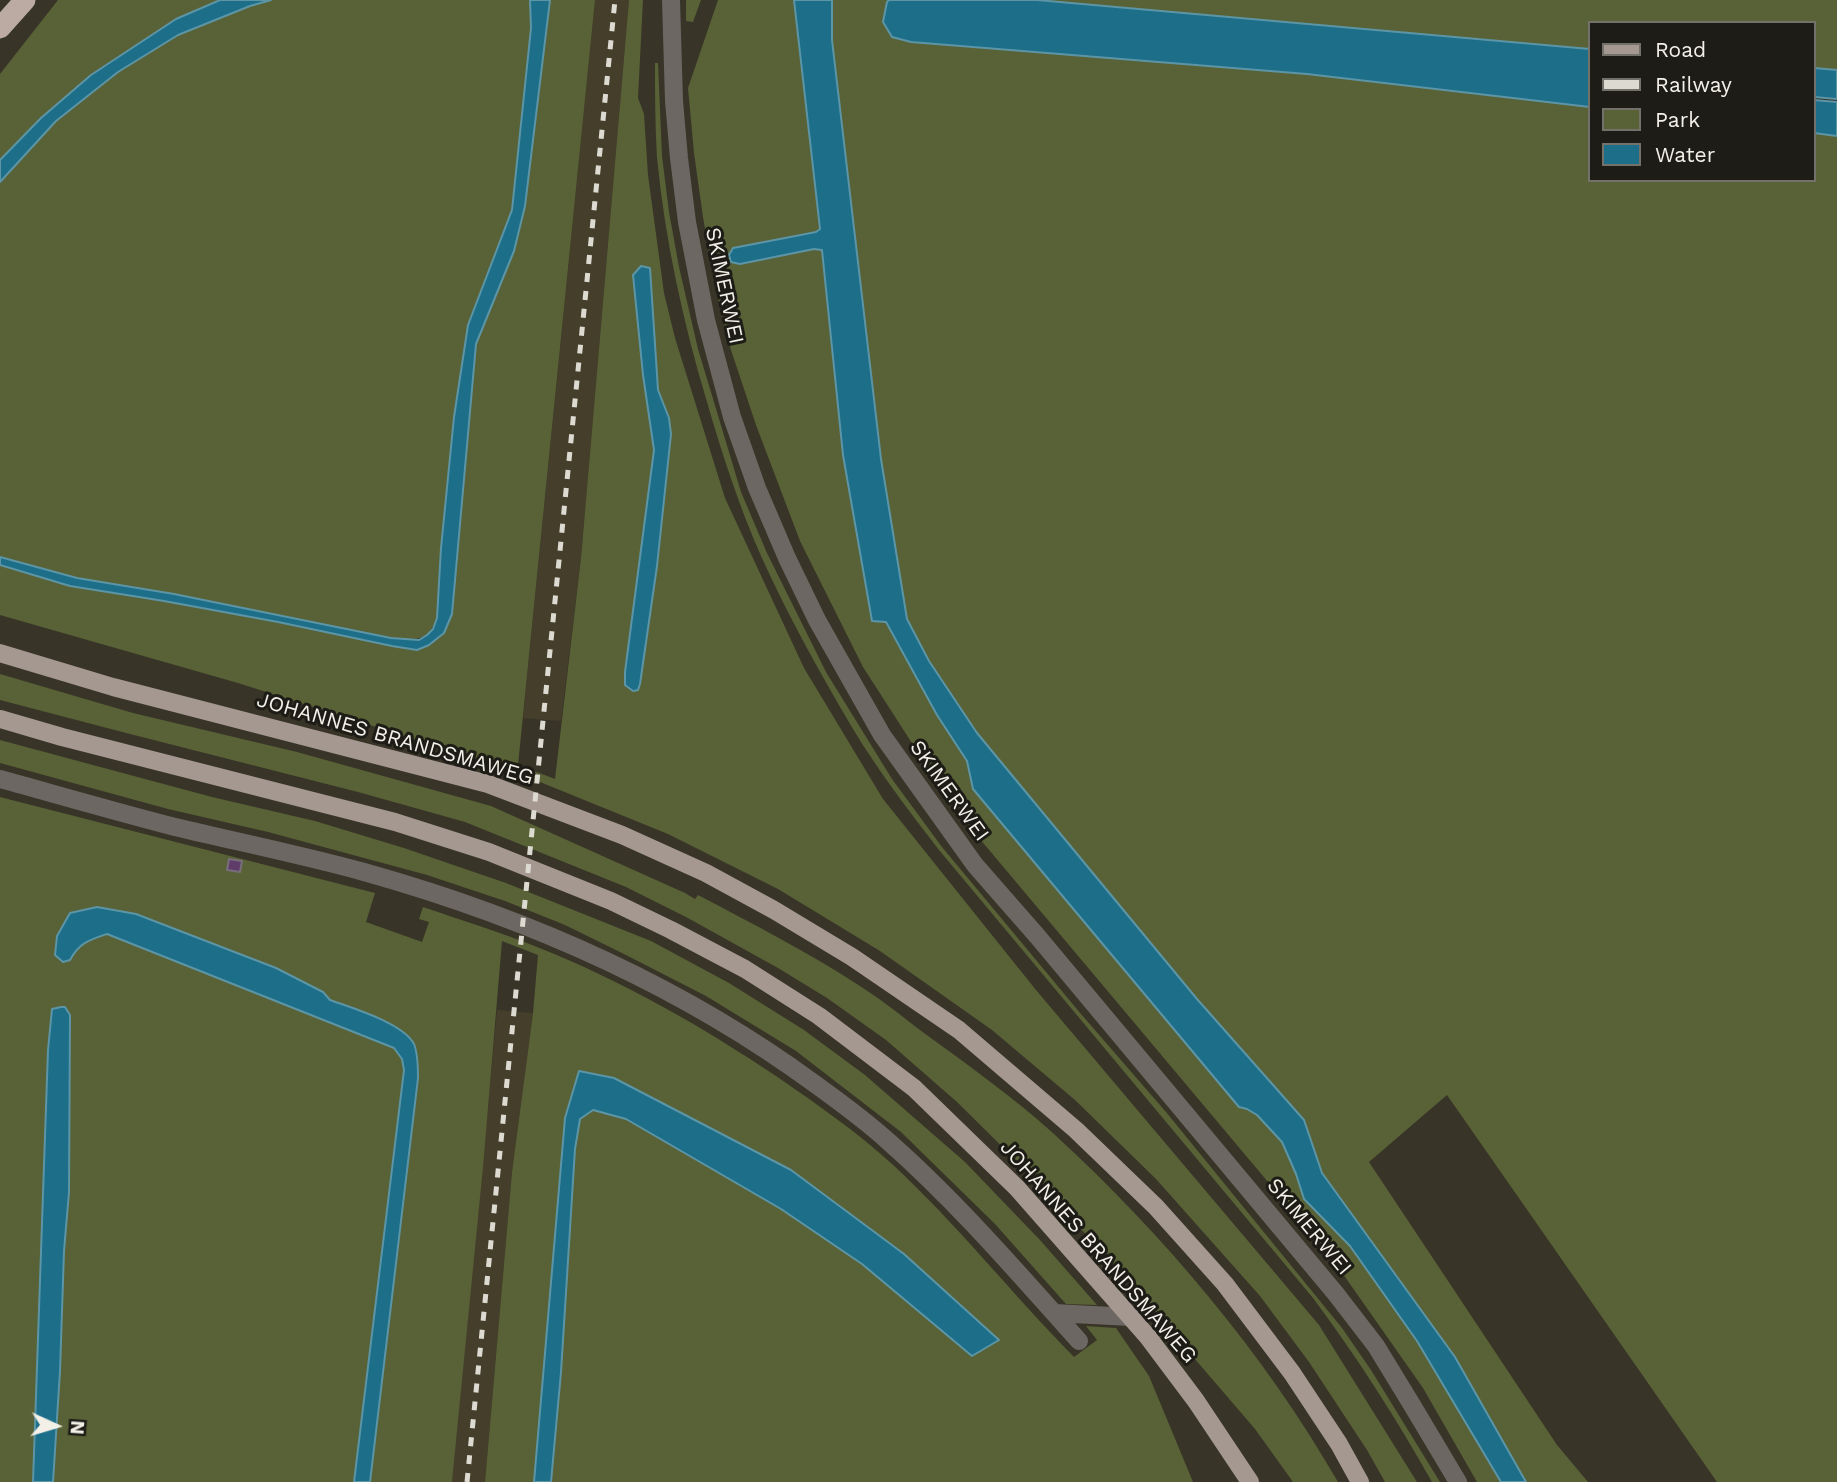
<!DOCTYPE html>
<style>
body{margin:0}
#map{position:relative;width:1837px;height:1482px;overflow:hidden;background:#383427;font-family:"Work Sans",sans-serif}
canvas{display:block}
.legend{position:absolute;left:1588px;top:21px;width:228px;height:161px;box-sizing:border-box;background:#1d1c16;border:2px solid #73716a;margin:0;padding:9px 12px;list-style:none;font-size:21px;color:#f3f0e8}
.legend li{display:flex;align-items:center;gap:14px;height:35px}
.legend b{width:35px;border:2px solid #73716a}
.north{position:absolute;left:21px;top:1391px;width:70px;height:70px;-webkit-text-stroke:5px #1d1c16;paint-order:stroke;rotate:94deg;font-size:19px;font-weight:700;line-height:28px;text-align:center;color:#f3f0e8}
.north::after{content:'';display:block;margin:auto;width:24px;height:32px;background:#f3f0e8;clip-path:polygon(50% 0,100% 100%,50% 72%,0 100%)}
</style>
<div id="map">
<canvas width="1837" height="1482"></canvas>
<ul class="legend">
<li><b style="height:9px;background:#a59891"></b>Road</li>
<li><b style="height:9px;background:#dddad2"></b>Railway</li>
<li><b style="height:19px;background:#586236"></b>Park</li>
<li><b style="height:19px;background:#1c6e89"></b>Water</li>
</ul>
<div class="north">N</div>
</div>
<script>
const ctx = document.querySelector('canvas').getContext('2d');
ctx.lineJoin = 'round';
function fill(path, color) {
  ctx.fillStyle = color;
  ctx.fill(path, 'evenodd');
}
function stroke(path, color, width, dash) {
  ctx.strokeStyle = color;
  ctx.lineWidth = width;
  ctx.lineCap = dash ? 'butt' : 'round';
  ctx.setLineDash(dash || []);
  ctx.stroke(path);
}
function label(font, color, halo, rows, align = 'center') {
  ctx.font = font + ' "Work Sans",sans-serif';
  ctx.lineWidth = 6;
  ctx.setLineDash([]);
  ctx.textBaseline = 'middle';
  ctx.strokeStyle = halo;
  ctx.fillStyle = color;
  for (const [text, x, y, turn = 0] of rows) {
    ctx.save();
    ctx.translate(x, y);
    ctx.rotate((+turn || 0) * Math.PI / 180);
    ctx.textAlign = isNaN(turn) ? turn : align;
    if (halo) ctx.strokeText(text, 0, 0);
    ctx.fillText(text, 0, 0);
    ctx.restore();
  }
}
fill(new Path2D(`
 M595,0H629L581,558L561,721L523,718Z
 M497,1010L533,1013L512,1172L485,1482H452Z`), '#443e2b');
fill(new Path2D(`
 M58,0H220L176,19L91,75L41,118L0,160V74Z
 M271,0H530L531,28L512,210L468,325L437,618C427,644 415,639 391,638L174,594L77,578L0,557V182L56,121L118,72L178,35L250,6Z
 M550,0H595L518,765L555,779L581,558L629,0H643L638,98L644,114L648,175L664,293L675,338L725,498L804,668L883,799L1036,990L1319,1325L1417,1482H1385L1367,1450L1309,1362L1260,1296L1156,1179L1075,1100L992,1030L880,951L778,889L668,834L508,769L238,683L0,615V565L70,586L164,601L278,622L392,646L417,650L444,633L452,614L476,344L514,251L525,206ZM641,266L653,336L658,391L669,418L671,434L657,566L640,684L638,690L625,672L654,450L643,375L633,275Z
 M686,0H701L693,22L686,21Z
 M718,0H794L820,229L816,232L814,249L822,250L843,455L872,621L885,622L937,715L967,761L973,789L1239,1107L1247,1109L1257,1115L1282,1142L1296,1174L1304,1199L1350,1246L1417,1341L1501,1482H1477L1423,1388L1331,1257L953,807L863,667L800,541L756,425L730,347L714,280L703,217L694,153L688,88Z
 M832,0H889L887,2L1307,74L1590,107V180H1814V133L1837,136V1482H1717L1447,1095L1369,1162L1557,1445L1588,1482H1526L1455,1357L1322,1173L1304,1120L1197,999L977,733L929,661L907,619L881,459L832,40Z
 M1037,0H1837V70L1814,68V23H1590V49Z
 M655,63H658L662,156L669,212L679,267L698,349L741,492L767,553L826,672L892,779L942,847L1081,1014L1166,1112L1342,1328L1371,1370L1440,1482H1432C1396,1418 1357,1357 1313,1298L939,850C909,811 879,772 853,729C820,673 788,616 761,556C739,506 722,454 707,402C683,322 665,240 657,158C655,126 655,94 655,63Z
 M0,674L133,713L297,752L491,806L685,893L695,899L698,895C753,924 808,952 860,986C882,1000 903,1017 924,1033C968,1065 1013,1097 1054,1134C1163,1234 1264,1353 1338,1482H1293L1255,1429L1188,1351L1148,1308L1131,1285L1047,1191L957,1102L886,1040L827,998L778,968L686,917L626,887L465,822L358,792L130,734L0,700Z
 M0,740L212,797L315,821L404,848L506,883L651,941L729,983L804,1030L865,1075L965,1162L1040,1240L1097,1305L1066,1304L995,1224L901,1132L796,1051L706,996L624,954L565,925L505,901L427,875L268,832L168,809L0,763Z
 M0,797L375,893L366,922L422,942L429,922L419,919L423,907C461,920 500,932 537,947C623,981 703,1027 779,1078C818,1105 857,1132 892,1164C957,1224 1012,1294 1074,1357L1097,1340L1086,1326L1116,1328L1149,1376L1193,1482H551L561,1372L575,1149L580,1119L593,1110L626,1119L781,1209L862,1264L999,1340L904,1254L791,1170L614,1078L580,1071L565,1118L534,1482H485L512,1172L533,1013L538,955L502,941L483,1167L452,1482H370L418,1064L402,1031L392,1025L330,1000C321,989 308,984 294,977C232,946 162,928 97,907L70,960C79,943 89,940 106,934L394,1048L402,1059L404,1070L354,1482H53L60,1371L64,1251L69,1192L61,1007L52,1009L48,1050L33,1482H0Z`), '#586236');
const water = new Path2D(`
 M220,0H271L250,6L178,35L118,72L56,121L0,182V160L41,118L91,75L176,19Z
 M530,0H550L525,206L514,251L476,344L452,614L444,633L429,645L417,650L392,646L278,622L164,601L70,586L0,565V557L77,578L174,594L391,638L419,640L427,635L433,629L437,618L441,548L454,417L468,325L512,210L531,28Z
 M794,0H832V40L881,459L907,619L929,661L977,733L1197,999L1304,1120L1322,1173L1455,1357L1526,1482H1501L1417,1341L1350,1246L1304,1199L1296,1174L1282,1142L1257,1115L1247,1109L1239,1107L973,789L967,761L937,715L886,622L872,621L843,455L822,250L814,249L740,264L731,262L729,255L733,248L816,232L820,229Z
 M889,0H1037L1590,49V107L1307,74L911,42L892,37L883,22L887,2Z
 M1814,68L1837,70V99L1814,97Z
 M1814,100L1837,102V136L1814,133Z
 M641,266L650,268L658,390L669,418L671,434L657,566L640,684L638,690L633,691L625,685V672L654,450L643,375L633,275Z
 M97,907L136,914L276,968L323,992L330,1000C352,1008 403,1023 414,1044C418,1054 418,1067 418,1078L370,1482H354L404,1070L402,1059L394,1048L107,934C89,940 79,943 70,960L63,962L55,955L57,936L70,913Z
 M61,1007H65L70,1015L69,1192L64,1251L60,1371L53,1482H33L48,1050L52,1009Z
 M579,1071L614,1078L791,1170L904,1254L999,1340L972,1356L862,1264L781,1209L626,1119L593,1110L580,1119L575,1149L561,1372L551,1482H534L565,1118Z`);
fill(water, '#1c6e89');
stroke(water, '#5c95a6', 2);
const building = new Path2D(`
 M229,859L242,861L240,872L227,870Z`);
fill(building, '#603c6a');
stroke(building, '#786e7b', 2);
stroke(new Path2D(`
 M671,0L674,101L679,158L687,222L706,320L732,417L757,488L787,558L817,620L882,735L975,865L1038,937L1336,1294L1376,1346L1412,1405L1458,1482
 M0,779C58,795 117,812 175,827C238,842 302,855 364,872C525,917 680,985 815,1084C840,1102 866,1121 889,1142C958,1203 1018,1273 1079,1341
 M1054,1313L1131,1317`), '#6d6763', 18);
stroke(new Path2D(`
 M0,653L113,687L488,784L622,835L706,873L774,910L852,957L959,1030L1076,1130L1156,1207L1225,1284L1292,1373L1339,1444L1360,1482
 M0,719L62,737L395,822L489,852L611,901L671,930L745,969L819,1016L914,1088L1017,1188L1148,1337L1196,1401L1250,1482`), '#a59891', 18);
stroke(new Path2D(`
 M0,28L25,0`), '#bbaba3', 21);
stroke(new Path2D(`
 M467,1482L615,0`), '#dddad2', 5, [9, 9]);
label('21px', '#f3f0e8', '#1d1c16', [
 ["SKIMERWEI",724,286,78],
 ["JOHANNES BRANDSMAWEG",395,739,16],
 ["SKIMERWEI",949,791,54],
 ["SKIMERWEI",1309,1227,50],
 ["JOHANNES BRANDSMAWEG",1098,1252,49]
]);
</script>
